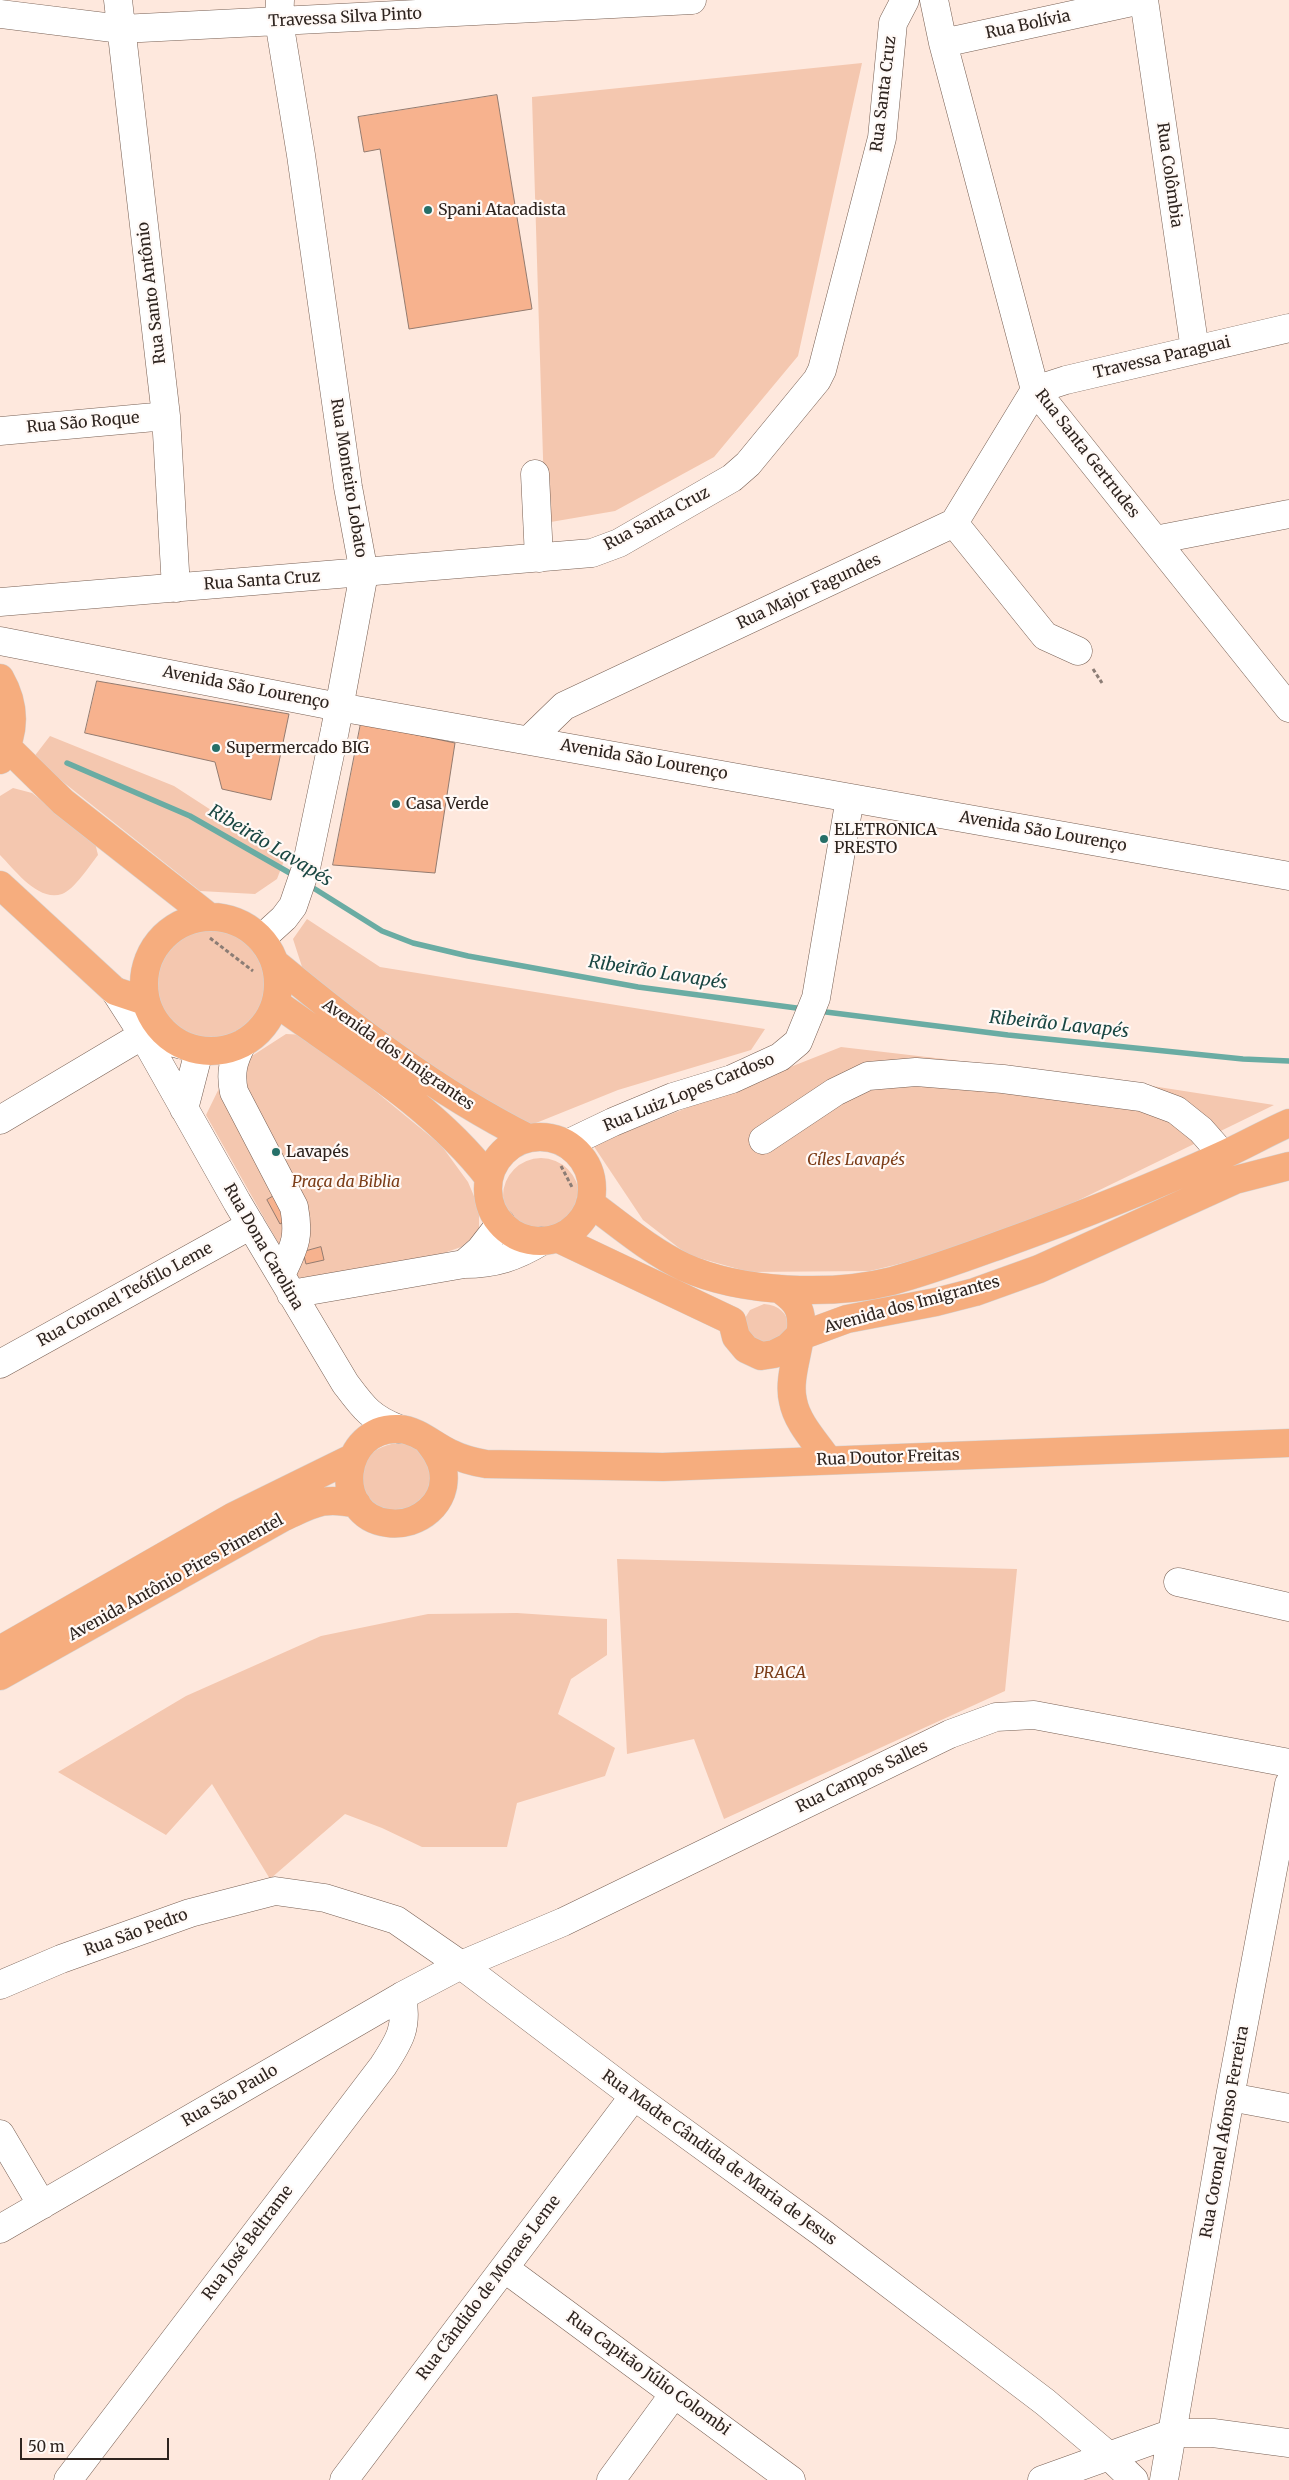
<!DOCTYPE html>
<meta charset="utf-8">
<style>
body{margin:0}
#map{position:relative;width:1289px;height:2480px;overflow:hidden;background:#fee8dd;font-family:Merriweather,serif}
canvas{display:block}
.scale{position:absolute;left:20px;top:2438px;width:149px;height:22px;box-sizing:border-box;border:2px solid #2e241f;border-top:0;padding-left:6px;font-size:15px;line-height:18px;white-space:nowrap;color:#2e241f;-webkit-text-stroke:4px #fff9f6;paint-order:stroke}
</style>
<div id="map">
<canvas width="1289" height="2480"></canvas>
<div class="scale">50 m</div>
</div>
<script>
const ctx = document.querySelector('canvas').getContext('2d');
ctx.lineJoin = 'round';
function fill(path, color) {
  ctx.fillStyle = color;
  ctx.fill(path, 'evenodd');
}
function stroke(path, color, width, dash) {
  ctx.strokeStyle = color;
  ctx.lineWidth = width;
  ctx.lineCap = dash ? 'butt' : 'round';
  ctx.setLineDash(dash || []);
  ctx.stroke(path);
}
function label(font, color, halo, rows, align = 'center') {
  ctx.font = font + ' Merriweather,serif';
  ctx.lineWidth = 4.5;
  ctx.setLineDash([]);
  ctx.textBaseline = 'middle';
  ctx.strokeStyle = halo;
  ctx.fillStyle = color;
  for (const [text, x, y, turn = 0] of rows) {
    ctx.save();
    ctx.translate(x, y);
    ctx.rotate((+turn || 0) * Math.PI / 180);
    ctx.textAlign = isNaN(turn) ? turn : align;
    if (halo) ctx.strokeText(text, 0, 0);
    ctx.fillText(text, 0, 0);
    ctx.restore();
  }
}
fill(new Path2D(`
 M862,63L798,356L714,457L615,511L545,523L532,97Z
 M50,736L174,786L285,858L277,879L255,894L200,891L33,758Z
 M13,788L32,793L95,843L98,855C90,865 74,890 62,894C38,902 15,870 0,855V796Z
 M307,919L380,967L765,1029L751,1050L618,1090L531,1125L464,1102L305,976L293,939Z
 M154 983a57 57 0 1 1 114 0a57 57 0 1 1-114 0Z
 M286,1034L307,1035L441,1145L468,1182L479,1208V1232L461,1247L413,1264L298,1278L206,1115L227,1072Z
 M841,1047L1081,1075L1274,1105L997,1240L870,1271L749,1272L688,1255L643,1220L593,1145Z
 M503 1196a38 38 0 1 1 76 0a38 38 0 1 1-76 0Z
 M764,1304C779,1305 787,1313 790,1327L764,1352L742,1323L750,1310Z
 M401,1443C428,1450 429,1462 432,1487L409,1512L376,1508C372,1503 364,1495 363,1489C355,1461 375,1444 401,1443Z
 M617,1559L1017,1569L1005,1691L724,1819L694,1739L627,1754Z
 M517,1613L607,1619V1655L571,1679L558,1714L615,1748L605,1776L517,1803L507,1847H422L382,1828L345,1814L270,1879L212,1784L166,1835L58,1772L186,1696L321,1636L428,1614Z`), '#f4c7af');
stroke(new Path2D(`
 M67,763L190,816L295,876
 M307,884L382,931L413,943L468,956L638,987L804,1009
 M818,1011L1008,1035L1243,1059L1289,1061`), '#6aaca3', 5.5);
const building = new Path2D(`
 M497,95L532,309L409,329L380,149L364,152L358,117Z
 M97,681L289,714L271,800L222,789L215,762L85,733Z
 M361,723L455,743L435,873L333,865Z
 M277,1194L290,1218L280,1224L267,1200Z
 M321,1247L324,1260L306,1264L303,1252Z`);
fill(building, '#f7b28e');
stroke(building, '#947b6f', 1);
const minor = new Path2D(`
 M118,0L166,416L176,588
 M934,0L943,43L1035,390L1289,708
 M1144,0L1195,350
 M0,14L121,29L692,0
 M943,43L1141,0
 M0,431L166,416
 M535,474L539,558
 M954,523L1045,636L1078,651
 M1155,540L1289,514
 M0,602L592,553L619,543L732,478L748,464L817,380L822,370L882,138L893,23L905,0
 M0,641L339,707L1289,876
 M530,739L564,706L954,523L1035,390L1066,380L1289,328
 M261,939L284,918L293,906L306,868L335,730L364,573L348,487L301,155L279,21L280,0
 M115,991L140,1030L237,1202L345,1383C363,1407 370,1418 399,1429
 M242,1044C233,1061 230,1073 234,1092L294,1207C300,1239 294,1247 281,1275
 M184,1109L199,1051
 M0,1120L143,1035L182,1045
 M763,1140L835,1092L868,1076L916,1072L1003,1079L1141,1097L1176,1110L1201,1130L1223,1155
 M567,1144L613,1122L673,1097L732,1079L780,1057L798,1042L816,998L850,798
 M464,1264L480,1250L501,1223
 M291,1294L464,1264C494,1264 516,1257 542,1241
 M0,1364L251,1225
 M1178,1582L1289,1607
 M0,1985L61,1959L190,1913L275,1891L325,1898L396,1920L461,1965L634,2096L821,2232L1045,2402L1109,2456L1134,2480
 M1230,2097L1289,2108
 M0,2134L42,2205
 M0,2229L402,1996L461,1965L563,1922L950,1734L996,1717L1034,1715L1289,1763
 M504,2268L791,2480
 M68,2480L383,2066C400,2040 408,2027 402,1996
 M344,2480L634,2096
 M611,2480L674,2394
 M1042,2480L1173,2433H1213L1289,2443
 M1164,2480L1230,2097L1289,1784`);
const major = new Path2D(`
 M0,678C16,706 16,732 0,760
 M7,747L63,802L208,916
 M0,885L115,991L145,1001
 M144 984a67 67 0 1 1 134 0a67 67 0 1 1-134 0Z
 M275,963C355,1029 435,1091 528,1138
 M276,1003C348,1055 435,1107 489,1178
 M488 1189a52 52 0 1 1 104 0a52 52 0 1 1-104 0Z
 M590,1203C620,1225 650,1251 684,1267C741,1293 832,1296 892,1281C929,1271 964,1258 1000,1245C1075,1218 1149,1189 1221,1156C1244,1146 1266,1133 1289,1123
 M557,1238L732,1321L736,1337L746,1349L761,1356L774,1354L788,1347L798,1337L847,1319L936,1302L975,1292L1039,1269L1235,1180L1289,1166
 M781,1290C788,1295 796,1301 799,1310C808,1333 786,1373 793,1401C797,1423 816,1442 828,1460
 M427,1440C434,1449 441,1458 443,1470C449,1503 418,1527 388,1523C330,1516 340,1426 399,1429C418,1430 434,1446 450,1453C462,1459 474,1462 486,1464L663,1467L1289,1443
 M0,1650L234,1516L352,1458
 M0,1676L282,1518C313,1504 322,1496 357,1504`);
stroke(minor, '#786054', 29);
stroke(major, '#d5d3d2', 29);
stroke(new Path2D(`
 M1093,669L1102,683
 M210,938L253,971
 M561,1166L573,1189`), '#8c7d75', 3, [4, 2.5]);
stroke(minor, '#fff', 28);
stroke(major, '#f6ad7e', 28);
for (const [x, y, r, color] of [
 [428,210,5,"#266f68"],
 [216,748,5,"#266f68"],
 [396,804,5,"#266f68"],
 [824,839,5,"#266f68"],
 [276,1152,5,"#266f68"]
]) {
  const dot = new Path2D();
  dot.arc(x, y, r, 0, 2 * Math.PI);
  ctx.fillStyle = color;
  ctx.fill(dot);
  stroke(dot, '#fff9f6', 2);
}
label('16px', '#2e241f', '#fff9f6', [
 ["Travessa Silva Pinto",345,18,-3],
 ["Rua Bolívia",1028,25,-12],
 ["Rua Santa Cruz",884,94,-83],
 ["Rua Colômbia",1169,175,82],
 ["Rua Santo Antônio",152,293,-97],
 ["Travessa Paraguai",1162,358,-13],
 ["Rua São Roque",83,423,-5],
 ["Rua Santa Gertrudes",1087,454,52],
 ["Rua Monteiro Lobato",348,478,81],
 ["Rua Santa Cruz",657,519,-28],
 ["Rua Santa Cruz",262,581,-4],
 ["Rua Major Fagundes",809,592,-25],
 ["Avenida São Lourenço",246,688,11],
 ["Avenida São Lourenço",644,760,10],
 ["Avenida São Lourenço",1043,832,10],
 ["Avenida dos Imigrantes",398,1055,35],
 ["Rua Luiz Lopes Cardoso",689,1093,-22],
 ["Rua Dona Carolina",263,1247,60],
 ["Rua Coronel Teófilo Leme",125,1295,-29],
 ["Avenida dos Imigrantes",912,1305,-15],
 ["Rua Doutor Freitas",888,1458,-2],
 ["Avenida Antônio Pires Pimentel",176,1578,-29],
 ["Rua Campos Salles",862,1777,-26],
 ["Rua São Pedro",136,1933,-20],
 ["Rua São Paulo",230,2096,-30],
 ["Rua Coronel Afonso Ferreira",1225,2132,-80],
 ["Rua Madre Cândida de Maria de Jesus",719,2158,36],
 ["Rua José Beltrame",248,2243,-53],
 ["Rua Cândido de Moraes Leme",489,2288,-53],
 ["Rua Capitão Júlio Colombi",648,2374,36]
]);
label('16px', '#2e241f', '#fff9f6', [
 ["Spani Atacadista",438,210],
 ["Supermercado BIG",226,748],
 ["Casa Verde",406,804],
 ["ELETRONICA",834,830],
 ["PRESTO",834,848],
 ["Lavapés",286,1152]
], 'left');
label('italic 16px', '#7b3c17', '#fff9f6', [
 ["Cíles Lavapés",856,1160],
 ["Praça da Biblia",346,1182],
 ["PRACA",780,1673]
]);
label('italic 18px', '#194642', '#fff9f6', [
 ["Ribeirão Lavapés",270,846,31],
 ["Ribeirão Lavapés",658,973,9],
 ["Ribeirão Lavapés",1059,1025,6]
]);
</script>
